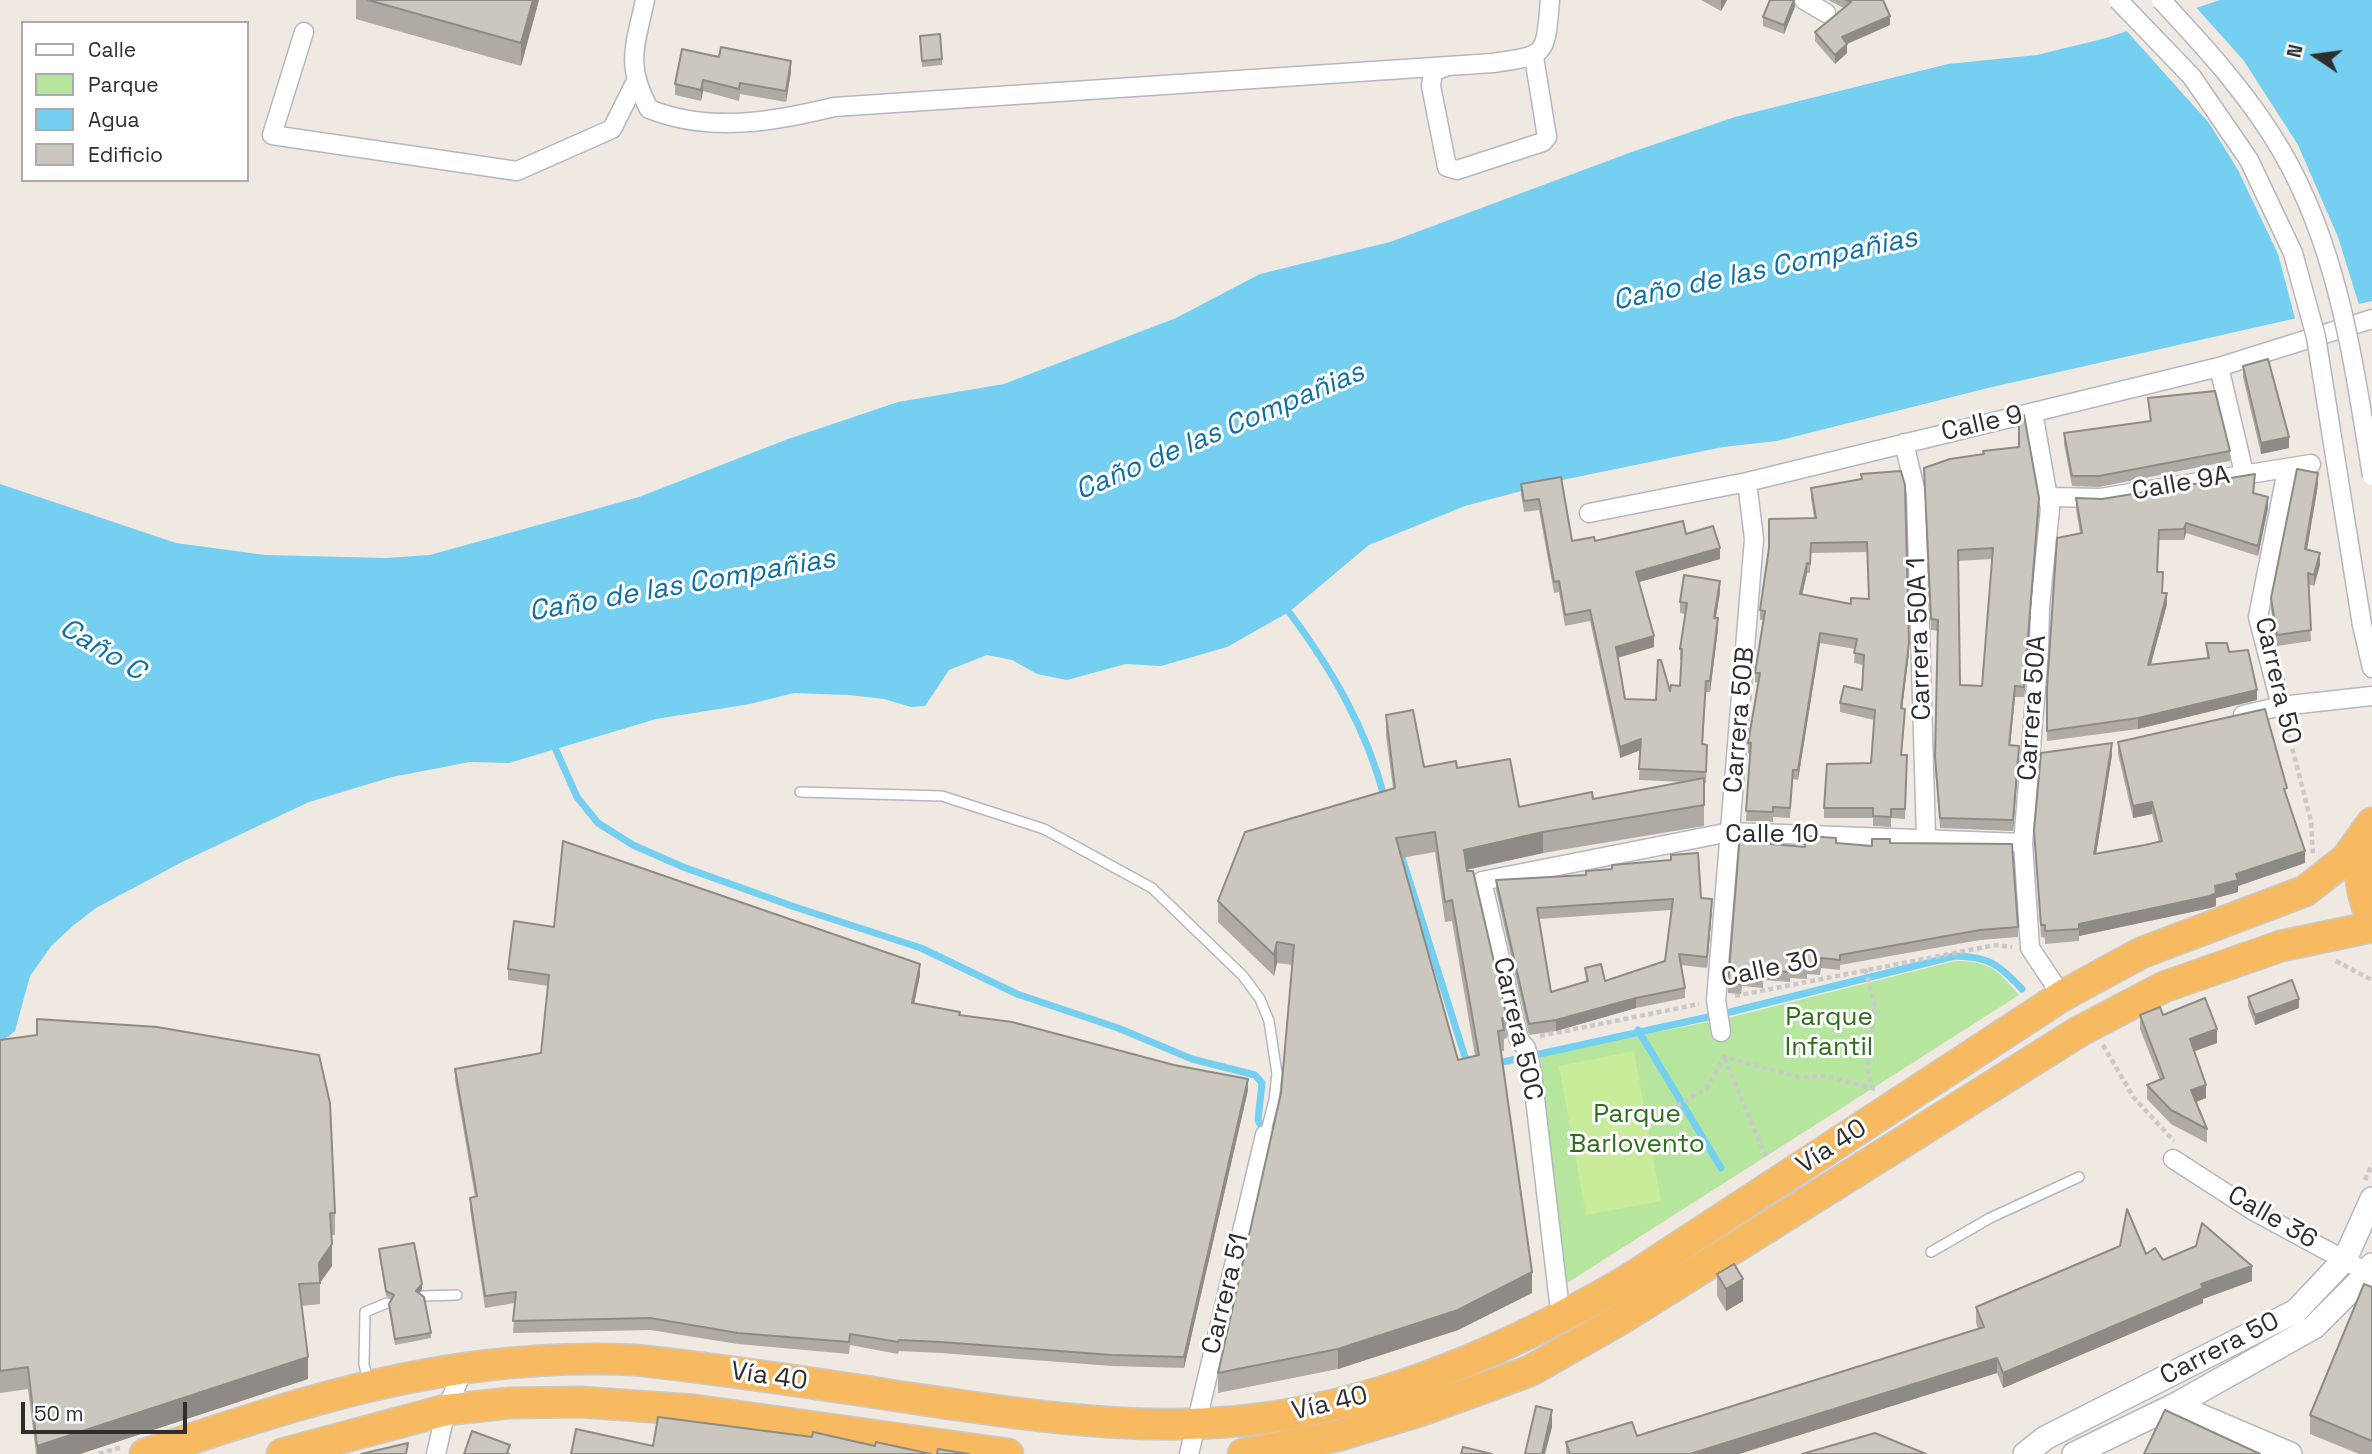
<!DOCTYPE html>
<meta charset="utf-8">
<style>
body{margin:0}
#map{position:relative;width:2372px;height:1454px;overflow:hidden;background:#efe9e1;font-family:"Space Grotesk",sans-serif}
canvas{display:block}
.legend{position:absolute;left:21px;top:21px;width:228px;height:161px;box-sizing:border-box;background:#fff;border:2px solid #ababab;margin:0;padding:9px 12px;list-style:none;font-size:21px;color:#2e2e2e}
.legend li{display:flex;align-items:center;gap:14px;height:35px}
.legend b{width:35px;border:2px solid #ababab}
.north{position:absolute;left:2281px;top:21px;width:70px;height:70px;-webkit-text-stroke:5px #fff;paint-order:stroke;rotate:283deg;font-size:19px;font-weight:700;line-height:28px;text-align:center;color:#2e2e2e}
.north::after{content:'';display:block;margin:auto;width:24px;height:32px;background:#2e2e2e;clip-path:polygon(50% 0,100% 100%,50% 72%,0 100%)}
.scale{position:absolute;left:21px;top:1402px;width:166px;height:32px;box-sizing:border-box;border:4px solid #2e2e2e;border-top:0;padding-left:9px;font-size:21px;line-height:24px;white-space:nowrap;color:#2e2e2e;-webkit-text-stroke:5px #fff;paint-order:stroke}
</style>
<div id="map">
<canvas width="2372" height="1454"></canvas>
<ul class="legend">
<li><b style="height:9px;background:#fff"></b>Calle</li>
<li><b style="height:19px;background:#b6e59e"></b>Parque</li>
<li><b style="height:19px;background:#75cff0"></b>Agua</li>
<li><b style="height:19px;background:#cbc7bf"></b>Edificio</li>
</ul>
<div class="north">N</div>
<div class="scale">50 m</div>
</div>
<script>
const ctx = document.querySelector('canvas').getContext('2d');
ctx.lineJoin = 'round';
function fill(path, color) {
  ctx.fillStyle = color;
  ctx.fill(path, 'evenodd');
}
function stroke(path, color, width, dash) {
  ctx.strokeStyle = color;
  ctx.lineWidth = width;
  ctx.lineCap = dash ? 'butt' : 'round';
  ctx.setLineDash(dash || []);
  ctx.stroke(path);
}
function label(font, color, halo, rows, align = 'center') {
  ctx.font = font + ' "Space Grotesk",sans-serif';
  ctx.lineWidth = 6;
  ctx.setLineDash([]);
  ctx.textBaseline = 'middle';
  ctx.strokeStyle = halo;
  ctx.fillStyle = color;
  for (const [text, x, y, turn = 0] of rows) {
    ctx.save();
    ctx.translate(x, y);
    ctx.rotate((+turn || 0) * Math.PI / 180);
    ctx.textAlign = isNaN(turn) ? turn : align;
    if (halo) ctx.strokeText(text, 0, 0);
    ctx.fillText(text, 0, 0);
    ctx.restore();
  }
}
fill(new Path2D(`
 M1955,961C1990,961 1996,969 2019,995L1564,1285L1531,1057L1728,1018Z`), '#b6e59e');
fill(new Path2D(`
 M1634,1051L1661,1201L1586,1215L1559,1066Z`), '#c9ec9a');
fill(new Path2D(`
 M2220,0H2372V301L1988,388L1777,441L1723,447L1567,479L1465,506L1369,545L1289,612L1227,647L1161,666L1126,664L1067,680L1037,674L1012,660L987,655L949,670L925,706L911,707L884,699L849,695L794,693L750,704L656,719L509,763L470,762L392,777L309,802L184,861L96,908L74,925L52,945L30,976L15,1031L0,1043V484L176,543L265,555L386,558L430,555L639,497L788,439L898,402L1004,384L1176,318L1260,274L1390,242L1629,153L1735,117L1948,64L2037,55L2106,38Z`), '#75cff0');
fill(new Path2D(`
 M2194,5L2244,61L2298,145L2338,237L2360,308L2296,322L2278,254L2238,170L2209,123L2125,29Z`), '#efe9e1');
stroke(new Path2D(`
 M1289,612C1333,671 1366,728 1385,799
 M556,750L577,797L598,823L633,845L683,867L792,906L921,948L1017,994L1118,1028L1192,1059L1255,1075L1262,1083L1258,1120L1265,1134
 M1400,851L1465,1057L1472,1064
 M1638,1030L1721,1168
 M1494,1064L1722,1014L1955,956C1990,957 1998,964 2022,989`), '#75cff0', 7);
const service = new Path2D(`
 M800,792L942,796L1044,829L1152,888L1243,976L1260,999L1269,1021L1277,1074L1274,1100L1265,1135
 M1931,1252L1990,1218L2079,1177
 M423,1296L457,1295
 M369,1383L364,1365L365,1312L387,1303`);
const minor = new Path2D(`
 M645,0C635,47 625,64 649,109C709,133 773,122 834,107L1493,63C1548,55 1545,56 1550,0
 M1804,0L1826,13
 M304,32L272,135L517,171L612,129L635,83
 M1445,67L1433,72L1431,86L1447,167L1457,170L1543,142L1547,137L1534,57
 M2219,367L2244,473
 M2033,412L2050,509L2040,607L2039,651L2023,843L2030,948L2062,996
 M1904,443L1916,493L1926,837
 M2051,497L2100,498L2311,464
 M1589,513L1747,482L2219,367L2372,319
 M2362,625L2372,668
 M2281,706L2258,617L2287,470
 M2243,715L2281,706L2372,696
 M1721,1032L1716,1000L1754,539L1747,482
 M2173,1159L2252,1210L2372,1275
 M1561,1319L1532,1073L1526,1048L1519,1040L1482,881L1730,832L2023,843
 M436,1454L446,1410L465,1366
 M1189,1454L1265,1135`);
const tertiary = new Path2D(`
 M2175,1405L2290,1454
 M2025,1454L2045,1438L2296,1311L2345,1259L2372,1199
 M2074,1454L2175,1405L2314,1327L2368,1273L2372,1265`);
const trunk = new Path2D(`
 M2367,837C2356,864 2360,892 2372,919
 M145,1454C313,1398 455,1351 636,1360C725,1370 814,1383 903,1397C1033,1416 1165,1438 1296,1413C1414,1391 1525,1340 1628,1280L2062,996L2141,953L2305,891L2346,859L2372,823
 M282,1454L446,1410L509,1403L580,1402L694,1410L1008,1454
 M1243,1454L1337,1436L1420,1411L1530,1371L1621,1319L2080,1031L2164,987L2281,946L2372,927`);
stroke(service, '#b4b7c1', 12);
stroke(minor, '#b4b7c1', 21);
stroke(tertiary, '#b4b7c1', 26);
stroke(trunk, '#c9c9c9', 33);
stroke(new Path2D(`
 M2286,724L2311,821L2313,855
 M2336,961L2372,980
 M1865,969L1875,1006L1867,1069L1872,1087
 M1735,996L1995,945L2012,947
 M1540,1036L1699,1004
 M2103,1045L2134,1098L2174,1141
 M1724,1058L1767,1159
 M1647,1123L1706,1089L1724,1057L1800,1077L1825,1076L1876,1089
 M2365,1180L2372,1164
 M99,1454L122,1447`), '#c9c9c9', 4.5, [5, 3.5]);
stroke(service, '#fff', 9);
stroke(minor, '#fff', 18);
stroke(tertiary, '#fff', 23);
stroke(trunk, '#f8ba60', 30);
const minorBridge = new Path2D(`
 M2118,0L2192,77L2249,160L2293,253L2316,337L2362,625
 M2161,0C2205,47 2248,94 2281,150C2339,249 2354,365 2372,476`);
stroke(minorBridge, '#b4b7c1', 21, []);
stroke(minorBridge, '#fff', 18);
fill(new Path2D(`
 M356,0H539L521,66L356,19Z
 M1701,0H1727L1721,11Z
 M1795,0V7L1784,34L1763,26V17Z
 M1828,0H1883L1890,25L1847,44V53L1835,64L1815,41V32L1844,8Z
 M920,42L942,59V65L922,67Z
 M682,49L791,72L786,102L740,94L739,101L703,91L701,101L675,95V84Z
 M2243,366L2289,448L2261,454L2243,377Z
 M2148,398L2230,451V461L2099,487L2072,486L2064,444V433L2150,422Z
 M1983,451L2039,509L2024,697H2015L2010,745L2019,757L2013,831L1940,828L1935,768L1938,631L1931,630L1924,479L1983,455ZM1992,559L1982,686L1960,685L1958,561Z
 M1861,474L1909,653L1902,708L1905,718L1902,755L1907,765L1905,819L1891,818V827L1873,826V818H1824V808L1871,763L1874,720L1840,712V703L1862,690L1863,665L1854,663L1855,649L1820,643L1798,780L1793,779L1790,818L1773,817V822L1746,821L1750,753H1748V743L1758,683L1755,682V673L1763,620H1760V610L1814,518L1811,498V488L1861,479ZM1867,552L1869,599L1851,604L1802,595L1807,573H1810L1811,553Z
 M1561,477L1572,541H1595L1686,534L1720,559L1639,582L1654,647L1618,658L1625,699L1656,700L1680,686L1682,660H1680V649L1685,614L1680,613V602L1720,592L1716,618L1718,629L1710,692H1706L1703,744L1707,755L1706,783H1704V826L1543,853L1467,870L1507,1018V1038L1504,1039V1051H1501L1532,1293L1458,1330L1338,1369L1218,1393V1373L1281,1093L1292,965L1277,963L1274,976L1218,922V901L1393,788L1386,736V715L1424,767L1457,768L1519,807L1593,799L1685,782L1639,780L1640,750L1620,758L1590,621L1565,626L1559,592L1554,593L1539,510L1524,512L1521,495V484ZM1435,852L1445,922L1452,921L1475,1056L1458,1060L1401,858Z
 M2255,485L2254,493L2268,508L2258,556L2186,533L2184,540H2159L2158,572L2163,582V593L2167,604L2151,664L2207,658L2206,643L2229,652L2257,700L2138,729L2047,741V688L2080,533L2076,509V498L2102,499Z
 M2318,485L2307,550L2320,565L2314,586L2308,584L2311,641L2277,646L2271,609V598Z
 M2118,742L2287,798L2305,863L2238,886V892L2216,898V906L2210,908L2079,936V941L2045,944V938L2041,937L2034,831L2112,755L2096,854L2159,842L2152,814L2133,818L2118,754Z
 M1836,843L1872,846L1890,843L2018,927V937L1980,940L1840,965V970L1821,968L1820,975L1807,974V979L1790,978V982L1763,980V988L1742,986L1741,994L1728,993V983L1772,844L1805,847Z
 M1496,880L1701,898L1712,909L1707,968L1681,965L1685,988V998L1636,1008L1556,1031L1529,1035L1496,890ZM1671,910L1665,961L1605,981L1585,968L1586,982L1551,992L1539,919Z
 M554,927L920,975L914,1003L1248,1090L1184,1368L1112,1366L941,1353L899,1351L898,1354L850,1345L849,1354L738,1344L650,1330L513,1333L515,1303L485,1308L470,1209V1198L475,1197L455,1080V1069L541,1053L548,986L508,980V969Z
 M2248,997L2299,1008L2255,1025L2248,1006Z
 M2140,1015H2163L2217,1043L2194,1051L2206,1098L2196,1102L2207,1129V1143L2171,1124L2147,1099V1085L2160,1080L2140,1029Z
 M0,1040L335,1213V1235H331L332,1266L320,1283V1304L301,1306L308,1379L80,1454H36L28,1389L0,1393Z
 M379,1249L422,1289L419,1293L431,1333V1338L395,1345L389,1310V1304L391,1299L386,1296L379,1255Z
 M2146,1254L2163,1260L2252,1281L2203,1299V1303L2003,1388L1997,1373L1739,1454H1566V1442L1637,1436L1978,1329L1976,1323V1307Z
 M1717,1274L1743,1301L1726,1311L1717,1296Z
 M2372,1287V1454H2359L2310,1434V1415Z`), '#afaba4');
fill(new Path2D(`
 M533,0H539L521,66V43Z
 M1721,0H1727L1721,11Z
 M1794,0L1795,7L1784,34V25Z
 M1890,16V25L1842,46V37Z
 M1847,44V53L1835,64V55Z
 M791,61V72L786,102V91Z
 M703,80V91L701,101V90Z
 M2289,437V448L2261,454V443Z
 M2318,473V485L2305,560V549Z
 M2268,497V508L2258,556V546Z
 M2039,498V509L2024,697V687Z
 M2186,523V533L2184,540V529Z
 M1720,548V559L1636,583V572Z
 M2320,553V565L2314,586V575Z
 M1807,563V573L1800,604V594Z
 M1720,581V592L1714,628V618Z
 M2167,593V604L2148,675V665Z
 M1718,618V629L1710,692V681Z
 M1820,633V643L1798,780V770Z
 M1654,636V647L1616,658V647Z
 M1909,643V653L1901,718V708Z
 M2015,686V697L2009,756V745Z
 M2257,690V700L2138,729V718Z
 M1641,739V750L1620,758V747Z
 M2112,743V755L2094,867V854Z
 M2019,746V757L2013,831V820Z
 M2152,802V814L2133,818V806Z
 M1543,832V853L1464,870V850Z
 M2305,851V863L2238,886V892L2216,898V906L2210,908L2079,936V924L2215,886L2236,874Z
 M1712,899V909L1707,968V957Z
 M1277,942V963L1274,976V955Z
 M920,964V975L912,1014V1003Z
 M1636,998V1008L1556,1031V1020Z
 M2299,999V1008L2255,1025V1015Z
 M2217,1029V1043L2190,1053V1039Z
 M1248,1079V1090L1184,1368V1357Z
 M2206,1085V1098L2191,1104V1090Z
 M332,1244V1266L319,1284V1263Z
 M2252,1266V1281L2203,1299V1303L2003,1388V1373L2201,1284Z
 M1532,1272V1293L1458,1330L1338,1369V1349Z
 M1743,1279V1301L1726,1311V1289Z
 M422,1284V1289L416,1297V1291Z
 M308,1357V1379L80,1454H37V1446Z
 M1997,1358V1373L1739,1454H1690Z
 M1552,1410V1427L1545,1454H1542Z`), '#8e8b86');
const building = new Path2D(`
 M368,0H533L521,43Z
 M1770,0H1794L1784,25L1763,17Z
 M1846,0H1883L1890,16L1842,37L1847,44L1835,55L1815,32L1851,2Z
 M940,34L942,59L922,61L920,36Z
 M721,47L791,61L786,91L740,83L739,89L703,80L701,90L675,84L682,49L719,57Z
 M2268,359L2289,437L2261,443L2243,366Z
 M2215,391L2230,451L2099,476H2072L2064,433L2151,421L2148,398Z
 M2024,415L2039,498L2024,687L2015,686L2009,745L2019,746L2013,820L1940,818L1935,757L1938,620L1931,619L1924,468L1950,459L1984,454L1983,451L2019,447V416ZM1993,548L1982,686L1960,685L1958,550Z
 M2297,469L2318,473L2305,549L2320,553L2314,575L2308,573L2311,630L2277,635L2271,598Z
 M1901,471L1905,485L1909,643L1901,708L1905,709L1901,755H1907L1905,809H1891V817L1873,816V808H1824L1827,764L1871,763L1875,710L1840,703L1844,686L1862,690L1864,655L1854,653L1857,639L1820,633L1798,770H1793L1790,808L1773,807V812L1746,811L1751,743H1748L1760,673H1755L1765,611L1760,610L1769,548V519L1816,518L1811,488L1862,479L1861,474ZM1867,542L1869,599L1851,598V604L1800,594L1807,563L1810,564L1811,543Z
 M2255,474L2253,493L2268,497L2258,546L2186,523L2184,529L2159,530L2157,572H2163L2162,593H2167L2148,665L2209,658L2206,643H2227L2229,652L2248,650L2257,690L2138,718L2047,731V688L2057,538L2082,533L2076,498L2102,499Z
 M1561,477L1572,541L1594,537L1595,541L1683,521L1686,534L1713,526L1720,548L1636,572L1654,636L1616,647L1625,699L1656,700L1658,660H1661L1670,691L1671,685L1680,686L1682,649H1680L1687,603L1680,602L1684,575L1720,581L1714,618H1718L1710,681H1706L1702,744L1707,745L1706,772L1639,769L1641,739L1620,747L1590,610L1565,615L1559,581L1554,582L1539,499L1524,501L1521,484Z
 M2265,709L2287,788L2284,789L2305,851L2236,874L2238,880L2215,886L2216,893L2210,896L2079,924V929L2045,931V925H2041L2034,831L2041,753L2112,743L2094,854L2145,845L2162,841L2152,802L2133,806L2118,742Z
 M1413,710L1424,767L1456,761L1457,768L1510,759L1519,807L1592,792L1593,799L1704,778V805L1543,832L1464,850L1467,871H1473L1507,1018H1502L1504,1030L1498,1031L1532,1272L1458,1310L1338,1349L1218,1373L1281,1093L1294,945L1277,942L1274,955L1218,901L1245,832L1395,788L1386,715ZM1435,832L1445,902L1452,900L1479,1055L1458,1060L1396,838Z
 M1740,834L1772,835L1771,844L1805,847L1806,836L1836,838V843L1872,846V839H1890V843L2012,844L2018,927L1980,930L1840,955V960L1821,958L1820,965L1807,964V969L1790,968V972L1763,970V978L1742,976L1741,984L1728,983Z
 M563,841L920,964L912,1003L960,1012L959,1015L1012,1022L1174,1065L1248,1079L1184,1357L1112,1355L941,1342L899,1340L898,1342L850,1334L849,1342L738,1333L650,1318L513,1321L516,1292L485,1296L470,1198L477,1196L455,1069L541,1053L549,975L508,969L514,921L554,927Z
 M1698,853L1701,898L1712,899L1707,957L1679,954L1685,988L1636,998L1556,1020L1529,1024L1496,880L1586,875V871L1612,869V865L1671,860V855ZM1673,899L1665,961L1605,981L1601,964L1585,968L1588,981L1551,992L1537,908Z
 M2292,980L2299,999L2255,1015L2248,997Z
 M2205,998L2217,1029L2190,1039L2206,1085L2191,1090L2207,1129L2171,1110L2147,1085L2164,1078L2140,1015L2160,1007L2163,1015Z
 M37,1019L157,1027L319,1055L330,1103L335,1213H330L332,1244L319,1263L320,1283L299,1284L308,1357L37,1446L28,1367L0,1371V1040L37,1035Z
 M2127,1209L2146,1254L2155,1248L2163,1260L2196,1246L2202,1223L2252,1266L2201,1284L2203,1288L2003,1373L1997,1358L1690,1454H1570L1566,1442L1632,1422L1637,1436L1984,1327L1976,1307L2120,1246Z
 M414,1243L422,1284L416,1291L424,1297L431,1333L395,1339L389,1304L394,1295L386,1291L379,1249Z
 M1734,1264L1743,1279L1726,1289L1717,1274Z
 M2364,1284L2372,1287V1441L2310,1415Z
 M1536,1406L1552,1410L1542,1454H1525Z
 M2165,1410L2260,1454H2144Z
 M658,1417L812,1437L813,1432L875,1446L876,1442L931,1454H571L576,1429L653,1446Z
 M472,1431L510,1445L507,1453L509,1454H464Z
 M1875,1433L1926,1454H1802Z
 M408,1443L406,1454H361Z
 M1463,1447L1492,1454H1461Z
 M938,1449L969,1454H937Z`);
fill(building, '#cbc7bf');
stroke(building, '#8e8b86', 2);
label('26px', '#2e2e2e', '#fff', [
 ["Calle 9",1982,424,-13],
 ["Calle 9A",2181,484,-10],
 ["Carrera 50A 1",1920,639,-92],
 ["Carrera 50",2277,681,77],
 ["Carrera 50A",2033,708,-86],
 ["Carrera 50B",1740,720,-85],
 ["Calle 10",1772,835],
 ["Calle 30",1770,969,-12],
 ["Carrera 50C",1517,1029,77],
 ["Vía 40",1832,1147,-33],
 ["Calle 36",2272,1218,30],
 ["Carrera 51",1226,1294,-76],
 ["Carrera 50",2220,1349,-27],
 ["Vía 40",769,1377,8],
 ["Vía 40",1330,1404,-13]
]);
label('26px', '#2c6e1b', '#fff', [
 ["Parque",1829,1018],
 ["Infantil",1829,1048],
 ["Parque",1637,1115],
 ["Barlovento",1637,1145]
]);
label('italic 28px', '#0d6fa3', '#fff', [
 ["Caño de las Compañias",1765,270,-12],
 ["Caño de las Compañias",1220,432,-23],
 ["Caño de las Compañias",682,586,-10],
 ["Caño C",102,650,31]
]);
</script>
